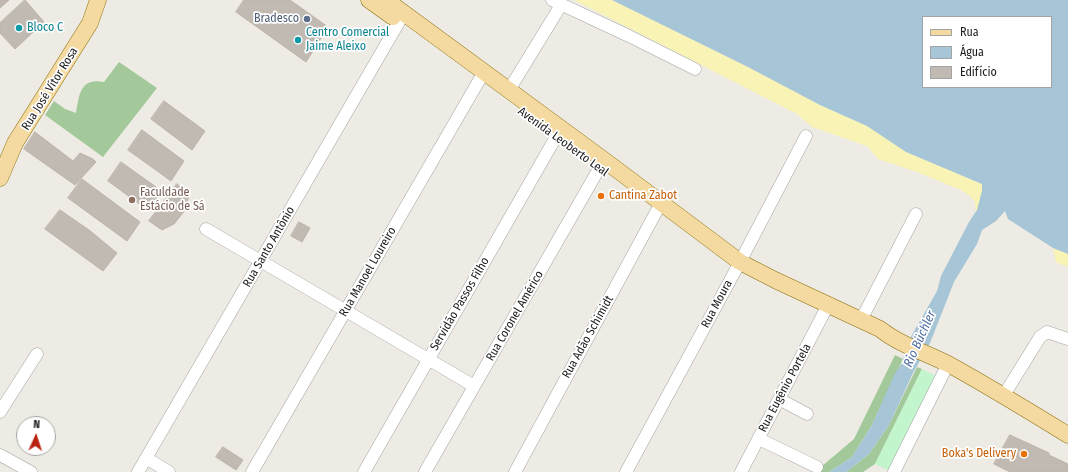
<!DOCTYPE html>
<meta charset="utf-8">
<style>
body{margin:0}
#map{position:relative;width:1068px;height:472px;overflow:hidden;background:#edebe3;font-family:"Fira Sans Condensed",sans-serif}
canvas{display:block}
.legend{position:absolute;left:922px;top:16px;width:130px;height:72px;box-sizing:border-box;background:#fff;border:1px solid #a4a4a4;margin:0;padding:5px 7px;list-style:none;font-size:12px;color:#1c1c1c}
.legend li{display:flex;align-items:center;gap:8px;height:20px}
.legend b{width:20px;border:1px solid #a4a4a4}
.north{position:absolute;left:16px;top:416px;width:40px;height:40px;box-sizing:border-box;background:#fff;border:1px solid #a4a4a4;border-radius:50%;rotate:3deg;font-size:11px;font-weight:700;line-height:16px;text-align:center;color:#1c1c1c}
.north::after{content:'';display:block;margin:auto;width:14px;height:18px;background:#b9230f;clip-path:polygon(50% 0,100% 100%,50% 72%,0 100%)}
</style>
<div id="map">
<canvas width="1068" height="472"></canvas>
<ul class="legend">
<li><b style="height:5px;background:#f4daa0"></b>Rua</li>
<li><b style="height:11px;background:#a6c6d7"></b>Água</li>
<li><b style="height:11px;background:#c1bab3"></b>Edifício</li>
</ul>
<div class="north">N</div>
</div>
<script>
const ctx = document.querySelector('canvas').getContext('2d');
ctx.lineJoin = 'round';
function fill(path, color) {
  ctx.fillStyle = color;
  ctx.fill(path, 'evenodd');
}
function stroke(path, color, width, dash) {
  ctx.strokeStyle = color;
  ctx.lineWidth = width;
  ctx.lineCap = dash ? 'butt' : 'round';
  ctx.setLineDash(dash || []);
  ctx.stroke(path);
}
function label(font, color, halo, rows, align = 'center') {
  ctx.font = font + ' "Fira Sans Condensed",sans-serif';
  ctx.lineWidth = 3.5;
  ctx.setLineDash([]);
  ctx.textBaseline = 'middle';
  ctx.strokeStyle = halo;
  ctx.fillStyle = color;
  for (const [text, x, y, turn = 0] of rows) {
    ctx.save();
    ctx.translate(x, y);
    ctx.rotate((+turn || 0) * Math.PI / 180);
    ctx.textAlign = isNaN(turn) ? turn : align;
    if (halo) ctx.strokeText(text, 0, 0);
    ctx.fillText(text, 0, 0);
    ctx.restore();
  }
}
fill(new Path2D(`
 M119,62L157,88L103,157L45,115L54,101L65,109L76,113C79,95 80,77 104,82Z
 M895,355L903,359L872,425L852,457L829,472H815L854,439Z
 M917,367L922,369L875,464L863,472H846L869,454L889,425Z`), '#a3c99a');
fill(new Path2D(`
 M574,0H612L748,67L820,105L867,126L906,152L982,184C983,193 980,205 976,213L975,202L970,196L961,190L917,172L878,159L867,146L812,127L797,114Z
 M1053,248L1068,254V267L1056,262Z`), '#f9f3b5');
fill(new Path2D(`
 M922,369L938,377L892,472L875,464Z`), '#c2f5cc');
fill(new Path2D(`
 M612,0H1068V254L1053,248L1008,219L1005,211L996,221L982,230L977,244L954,282L930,343L913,373L889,425L869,454L846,472H829L852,457L872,425L895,373L902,363L908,342L937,291L941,276L969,222L977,210L982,191V184L906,152L867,126L820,105L748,67ZM923,17H1051V87H923Z`), '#a6c6d7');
const building = new Path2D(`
 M0,0H9L0,8Z
 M25,0L44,22L15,49L0,33V23Z
 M244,0H290L328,27L306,62L236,12Z
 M164,101L205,131L192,150L151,119Z
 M142,130L184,161L171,181L128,150Z
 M35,132L73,161L80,153L93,159L96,162L75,185L24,149Z
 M121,162L163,192L149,211L108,181Z
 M82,179L140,222L127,241L68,198Z
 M177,184L189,194L186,209L174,224L162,230L149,221Z
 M60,210L89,230L117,253L103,271L45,229Z
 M299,222L310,228L302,242L291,236Z
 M1010,435L1049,453V455L1068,464V472H1010L994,464Z
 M223,447L243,460L236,470L216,457Z`);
fill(building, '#c1bab3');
stroke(building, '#bdb3a6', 1);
const minor = new Path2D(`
 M552,0L629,36L695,69
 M509,90L561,5
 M206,229L474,386
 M861,320L916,214
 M1004,395L1040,337L1047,332L1068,339
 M779,399L807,414
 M0,412L37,354
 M759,439L817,467
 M0,455L31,472
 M146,458L169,472
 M138,472L399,22
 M252,472L484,72
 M364,472L556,137
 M425,472L604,160
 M515,472L661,203
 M626,472L740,262L806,136
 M741,472L828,305
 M894,472L948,364`);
const major = new Path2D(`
 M369,0L393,17
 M386,0L604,160L740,262L775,280L880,329C900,345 927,353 950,365C990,387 1029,411 1068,435
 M0,178L15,143L90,23L98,0`);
stroke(minor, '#a3a3a3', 13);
stroke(major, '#896e0b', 17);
stroke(minor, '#fff', 12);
stroke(major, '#f4daa0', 16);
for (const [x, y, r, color] of [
 [307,19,4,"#5c6f8a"],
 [19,28,4,"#0f9aa8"],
 [298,40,4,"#0f9aa8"],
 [601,196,4,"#e8710a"],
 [132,200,4,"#8d6e63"],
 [1024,454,4,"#e8710a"]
]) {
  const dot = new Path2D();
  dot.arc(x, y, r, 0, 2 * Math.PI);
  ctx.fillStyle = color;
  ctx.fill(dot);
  stroke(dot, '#fff', 1.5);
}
label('12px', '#4e5e75', '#fff', [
 ["Bradesco",299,19]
], 'right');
label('12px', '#0d838f', '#fff', [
 ["Bloco C",27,28],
 ["Centro Comercial",306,33],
 ["Jaime Aleixo",306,47]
], 'left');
label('12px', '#1c1c1c', '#fff', [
 ["Rua José Vítor Rosa",50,89,-58],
 ["Avenida Leoberto Leal",563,142,36],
 ["Rua Santo Antônio",269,247,-60],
 ["Rua Manoel Loureiro",368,272,-60],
 ["Servidão Passos Filho",460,304,-60],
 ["Rua Moura",717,304,-62],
 ["Rua Coronel Américo",515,316,-60],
 ["Rua Adão Schimidt",588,337,-61],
 ["Rua Eugênio Portela",785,388,-62]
]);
label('12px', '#785e54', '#fff', [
 ["Faculdade",140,193],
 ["Estácio de Sá",140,207]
], 'left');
label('12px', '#c56008', '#fff', [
 ["Cantina Zabot",609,196],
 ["Boka's Delivery",1016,454,"right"]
], 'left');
label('italic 13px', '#5170a4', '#fff', [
 ["Rio Büchler",920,339,-66]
]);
</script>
